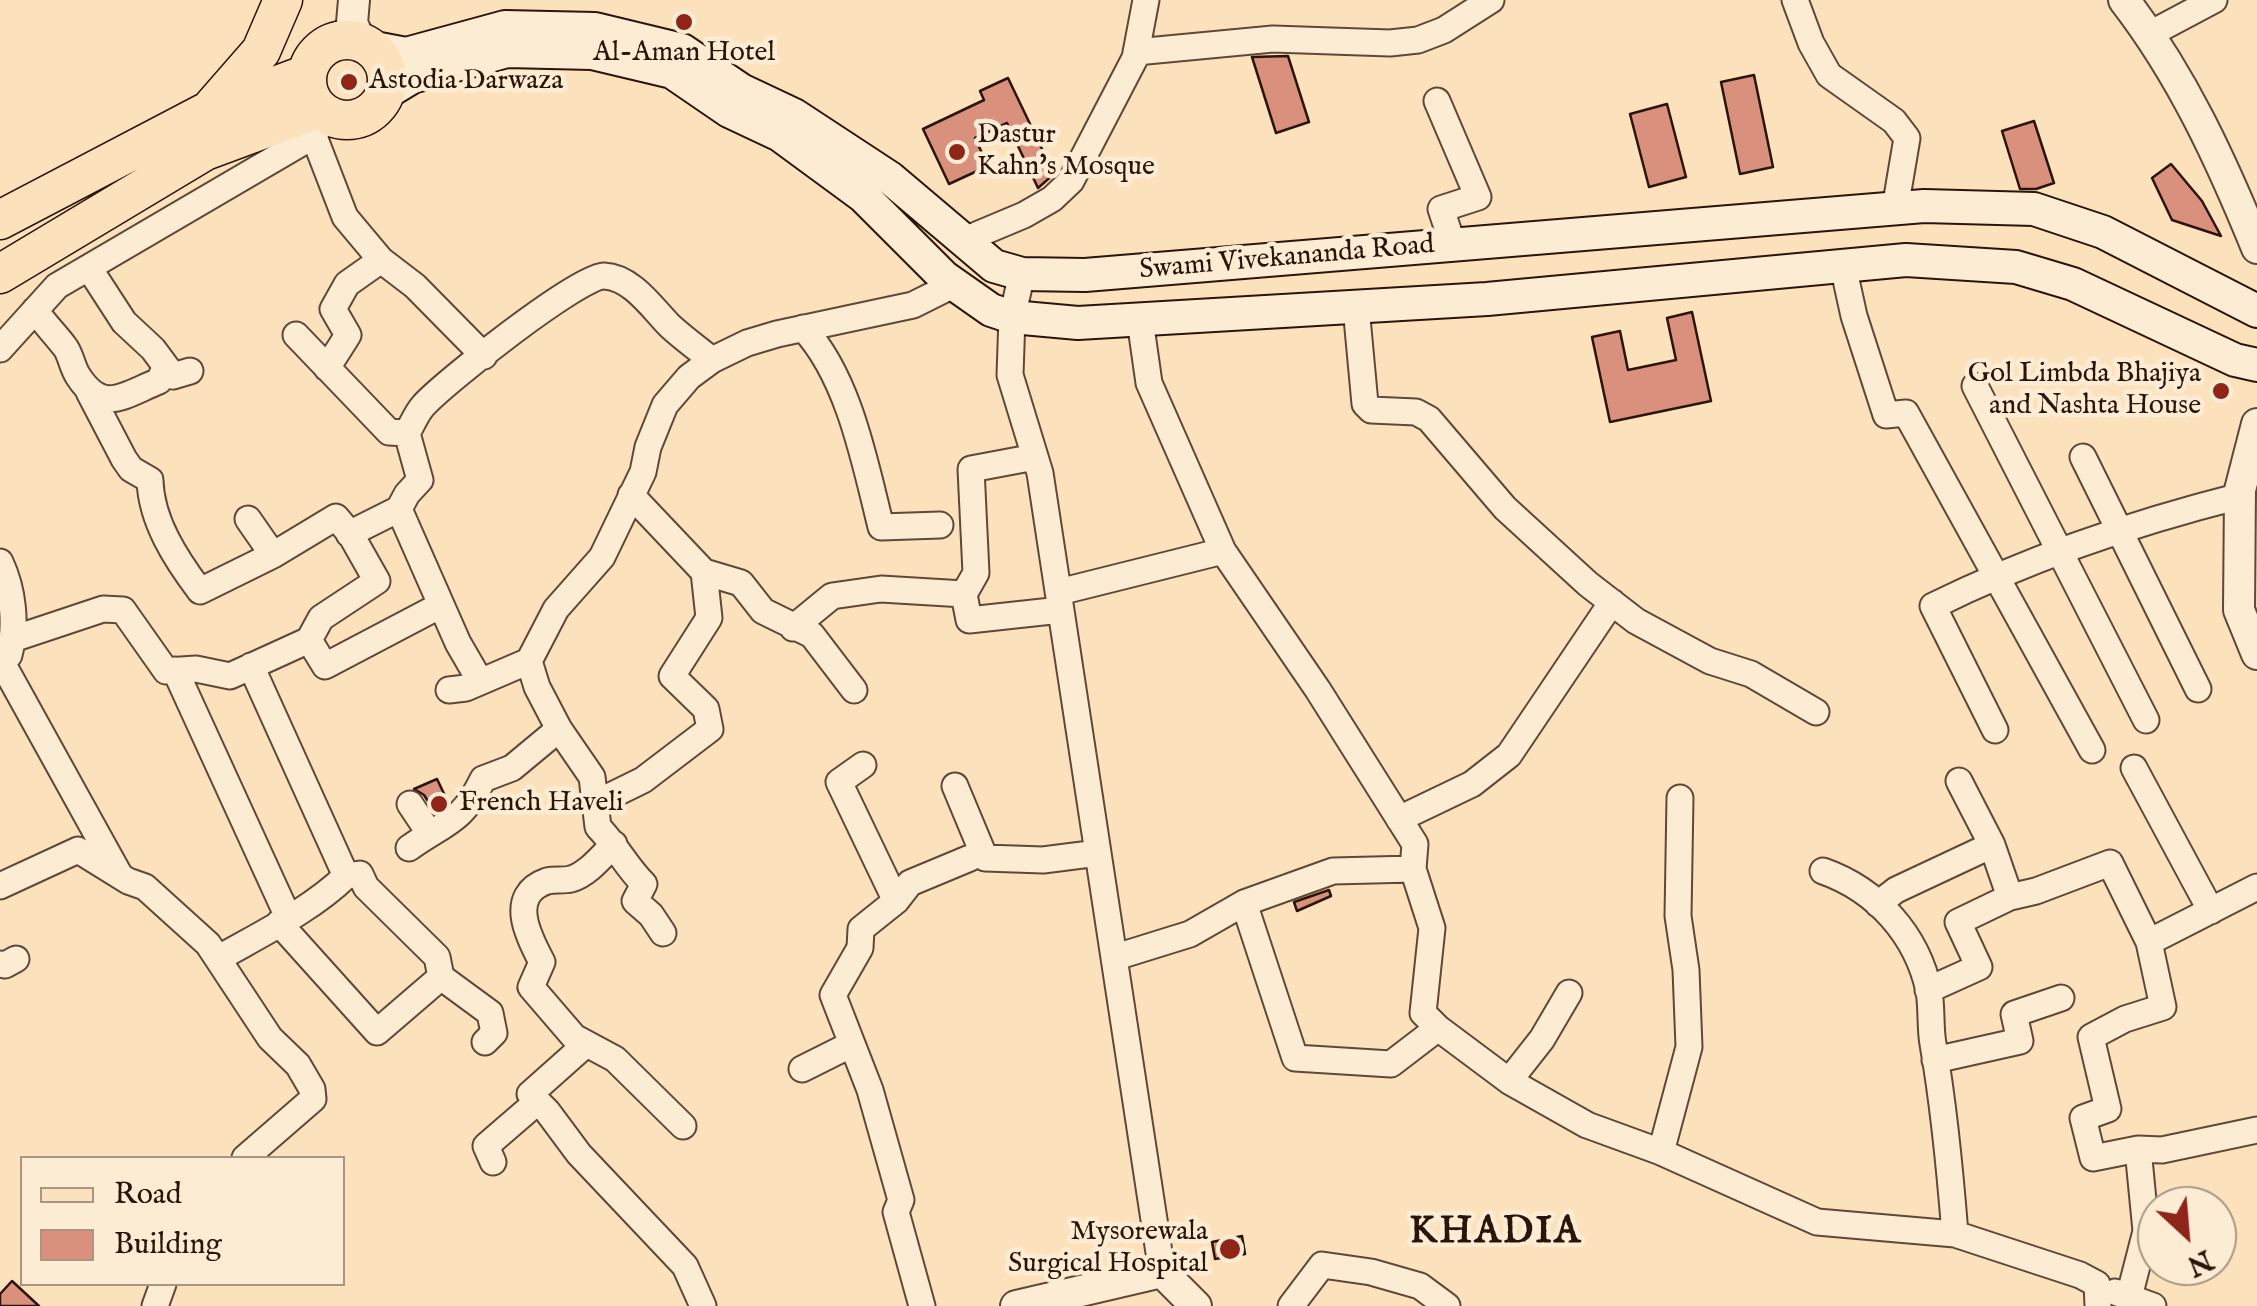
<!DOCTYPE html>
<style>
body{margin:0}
#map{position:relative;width:2257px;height:1306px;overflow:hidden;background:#fbe2bd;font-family:"IM FELL English",serif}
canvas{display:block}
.legend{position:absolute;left:20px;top:1156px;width:325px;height:130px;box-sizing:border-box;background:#fcecd4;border:2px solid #a89683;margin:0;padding:12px 18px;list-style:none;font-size:30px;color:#2b140a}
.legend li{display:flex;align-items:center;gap:20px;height:50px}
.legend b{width:50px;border:2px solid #a89683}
.north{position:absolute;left:2137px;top:1186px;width:100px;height:100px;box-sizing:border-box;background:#fcecd4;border:2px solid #a89683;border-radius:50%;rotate:154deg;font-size:28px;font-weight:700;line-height:40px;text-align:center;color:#2b140a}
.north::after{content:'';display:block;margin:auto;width:35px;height:45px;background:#8f2418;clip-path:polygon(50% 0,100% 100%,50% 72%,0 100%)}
</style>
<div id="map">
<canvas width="2257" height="1306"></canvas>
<ul class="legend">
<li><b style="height:12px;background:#fbe2bd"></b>Road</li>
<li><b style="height:28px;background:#d9917e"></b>Building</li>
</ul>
<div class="north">N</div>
</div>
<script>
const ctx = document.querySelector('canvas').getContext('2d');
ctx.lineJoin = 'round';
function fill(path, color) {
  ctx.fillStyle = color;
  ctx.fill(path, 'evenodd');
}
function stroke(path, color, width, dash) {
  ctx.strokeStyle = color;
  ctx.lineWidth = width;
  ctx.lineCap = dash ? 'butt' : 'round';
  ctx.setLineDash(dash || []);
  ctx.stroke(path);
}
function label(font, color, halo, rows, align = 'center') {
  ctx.font = font + ' "IM FELL English",serif';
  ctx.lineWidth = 9;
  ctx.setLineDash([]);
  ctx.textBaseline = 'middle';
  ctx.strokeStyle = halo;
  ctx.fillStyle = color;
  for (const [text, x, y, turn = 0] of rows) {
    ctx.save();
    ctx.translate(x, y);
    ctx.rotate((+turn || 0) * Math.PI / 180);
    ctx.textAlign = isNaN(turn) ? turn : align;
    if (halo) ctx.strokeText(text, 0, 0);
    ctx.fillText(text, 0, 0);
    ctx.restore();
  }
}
const building = new Path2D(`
 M1288,56L1309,122L1276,133L1252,57Z
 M1754,75L1773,167L1740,174L1721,82Z
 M1008,78L1054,174L1038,188L1007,123L975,138L988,166L949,184L923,129L984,100L980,91Z
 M1667,104L1686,177L1649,187L1630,114Z
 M2034,121L2054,183L2036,189H2020L2002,131Z
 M2171,164L2202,201L2221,236L2172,220L2152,178Z
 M1692,312L1711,401L1610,422L1592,337L1620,331L1628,370L1676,360L1667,318Z
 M437,779L448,802L435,812L424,795L414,789Z
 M1329,890L1331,896L1297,911L1294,902Z
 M1242,1236L1245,1254L1215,1259L1212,1242Z
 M12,1281L39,1306H0V1294Z`);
fill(building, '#d9917e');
stroke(building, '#2b140a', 2.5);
const minor = new Path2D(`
 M1795,0L1811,43L1829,75L1894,121L1907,138L1895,209
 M2150,34L2214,0
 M1136,52L1273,39L1390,43L1418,40L1444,30L1491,0
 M1437,101L1478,197L1441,209L1453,245
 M313,134L345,217L381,260L347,284L333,309L348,335L327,368
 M962,241L1024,215L1052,199L1071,181L1135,58L1146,0
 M381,260L415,286L484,356
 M1843,266L1854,316L1886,415L1906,413L2092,750
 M89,268L124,322L153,349L173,376L190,371
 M1022,274L1012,317L1010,375L1040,473L1162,1272
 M1356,307L1365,404L1371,410L1416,412L1429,419L1505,508L1588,584L1636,621L1710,661L1751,674L1816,712
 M35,310C44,323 55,334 65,347C71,355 72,367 78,376C103,415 124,395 159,381L165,368
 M1140,320L1149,383L1223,551L1318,690L1415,844L1413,869
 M803,328C849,377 865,463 881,527L940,525
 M296,335L389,432L407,433C412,425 416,414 423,406C442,384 580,275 604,276C632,277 653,309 670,326C683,338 698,349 712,360
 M0,349L57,286L303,142L331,117
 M1975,386L2146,720
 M89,392L124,459L131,469L150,480C151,521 176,559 200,591L273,555
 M407,433L420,480L407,494L399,509L458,643L480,681
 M1035,457L971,469L976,573L964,594L969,620L1061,610
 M2083,457L2198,689
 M631,495L704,572L741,583L763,611L812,635L854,690
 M349,534L399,509
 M0,562C13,589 17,625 9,655
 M1059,592L1223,551
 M793,628L832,596L881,589L964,594
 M13,639L103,609L123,610L166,671L196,669L230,676L309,640L321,618L377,581L351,535L336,517L273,555L248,519
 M309,640L325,666L441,605
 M529,661L537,687L559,729L592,777L598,827C616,845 627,868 644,884L635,901L651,915L663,933
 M251,666L346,876L360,874L366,887L437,957L441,977L490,1013L494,1033L485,1042
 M5,668L119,874
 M175,670L288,917
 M449,690L466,688L529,661L556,609L602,557L643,472L648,447L665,405L689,377L712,360L747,343L777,334L913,305L955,284
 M1995,730L1933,606C2032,557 2133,523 2240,496
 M863,765L839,782L896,901
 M2134,768L2211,911
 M955,786L985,858L1043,860L1098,853
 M410,804L430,834
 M594,804L643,780L710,729L706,709L672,676L709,618L704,572
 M1399,819L1472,784L1509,755L1612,602
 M614,844C602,856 588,874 571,879C563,881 555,879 547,881C507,895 528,936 542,962L531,987L574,1037L615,1059L683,1126
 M409,848C445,822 462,823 483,779L512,768L559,729
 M1823,871C1877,890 1917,935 1929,991C1932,1009 1930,1027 1933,1044C1944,1107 1950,1170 1955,1234
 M0,886L78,850L128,881L145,887L208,944L270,1038L298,1065L312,1089L313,1099L245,1158
 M2010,897L2036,891L2110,863L2149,942L2163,1007L2125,1019L2091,1037L2108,1109L2083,1118L2093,1158L2138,1149L2146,1231L2129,1297
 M1244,903L1295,1058L1391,1064L1438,1028
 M1878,904L1896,890L1992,845
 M279,923L377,1032L441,977
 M2149,942L2257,887
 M1116,957L1190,934L1244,903L1333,871L1413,869L1432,928L1423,1013L1438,1028L1509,1081L1587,1125L1661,1152L1817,1222L1955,1234L2080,1275L2097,1284L2098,1306
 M219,958C261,934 311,910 346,876
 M0,964L5,965L16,959
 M1928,990L1979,967L1958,922L2010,897L1992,845L1959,781
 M585,1045L530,1094L547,1111L579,1154L685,1266L703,1306
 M1935,1060L2020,1041L2014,1014L2061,998
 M802,1069L852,1044
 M1509,1081L1542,1039L1569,993
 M2138,1149L2162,1150L2257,1130
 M1661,1152L1689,1047L1686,970L1678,916L1680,798
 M493,1162L486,1146L537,1102
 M2115,1292L2153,1306
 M155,1306L163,1284
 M922,1306L896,1212L901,1200L870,1090L833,995L860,948L861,929L896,901L910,883L970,858
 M1291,1306L1322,1265L1371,1272L1420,1286L1447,1306`);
const tertiary = new Path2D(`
 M354,0L352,23L361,43
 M2124,0C2182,75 2221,160 2257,248
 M2257,424L2240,490L2239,610L2257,654
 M1016,1306L1162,1272L1196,1306`);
const secondary = new Path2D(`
 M369,47L406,54L505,27L595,29L682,50L741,90L794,115L890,178L994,266L1022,274L1085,275L1924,206L2034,209L2103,232L2257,311
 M384,94L412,77L507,51L592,53L672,72L729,111L780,135L863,196L944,277L991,310L1012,317L1078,323L1487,299L1906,260L2016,267L2073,284L2235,360L2257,365`);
const primary = new Path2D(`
 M307 80a40 40 0 1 1 80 0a40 40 0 1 1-80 0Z
 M213,106L261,51L283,0
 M0,220L208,111L307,74
 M0,274L205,151L318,109`);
stroke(minor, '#5f4837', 29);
stroke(tertiary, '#5f4837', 34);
stroke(secondary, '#2b140a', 36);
stroke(primary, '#2b140a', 41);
stroke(minor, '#fcecd4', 25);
stroke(tertiary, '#fcecd4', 30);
stroke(secondary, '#fcecd4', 32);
stroke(primary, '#fbe2bd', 38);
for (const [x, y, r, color] of [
 [684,22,10,"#8f2418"],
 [349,82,10,"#8f2418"],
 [957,152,10,"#8f2418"],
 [2221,391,10,"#8f2418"],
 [439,804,10,"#8f2418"],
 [1230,1249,12,"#8f2418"]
]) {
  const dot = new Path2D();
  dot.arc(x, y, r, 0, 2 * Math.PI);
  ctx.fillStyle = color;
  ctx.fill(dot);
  stroke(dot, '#fcecd4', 4);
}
label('28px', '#2b140a', '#fcecd4', [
 ["Al-Aman Hotel",684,54,"center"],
 ["Astodia Darwaza",369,82],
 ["Dastur",977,136],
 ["Kahn's Mosque",977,168],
 ["Gol Limbda Bhajiya",2201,375,"right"],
 ["and Nashta House",2201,407,"right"],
 ["French Haveli",459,804],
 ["Mysorewala",1208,1233,"right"],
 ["Surgical Hospital",1208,1265,"right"]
], 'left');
label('28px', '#2b140a', '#fcecd4', [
 ["Swami Vivekananda Road",1287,259,-5]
]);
ctx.letterSpacing = '2.5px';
label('bold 38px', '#2b140a', '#fcecd4', [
 ["KHADIA",1496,1234]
]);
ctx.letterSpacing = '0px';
</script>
